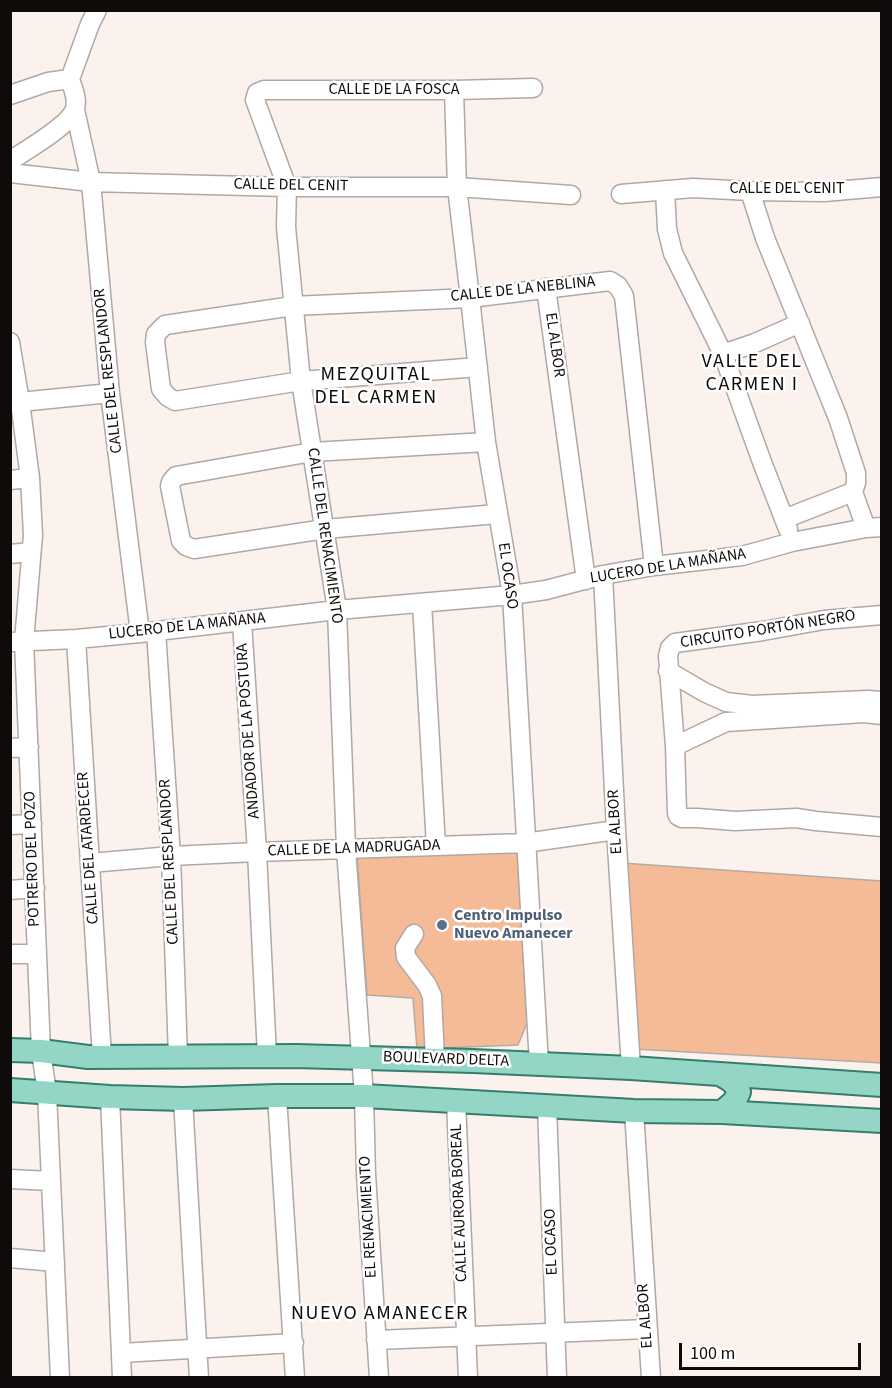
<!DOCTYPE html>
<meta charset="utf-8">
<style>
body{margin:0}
#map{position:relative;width:892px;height:1388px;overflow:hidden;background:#fbf2ed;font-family:"Source Sans 3",sans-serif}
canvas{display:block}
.frame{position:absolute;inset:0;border:12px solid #0e0b0a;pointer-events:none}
.scale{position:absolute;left:679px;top:1343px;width:182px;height:27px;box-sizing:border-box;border:3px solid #0e0b0a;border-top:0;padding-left:8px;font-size:18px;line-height:21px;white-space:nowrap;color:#0e0b0a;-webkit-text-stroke:4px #fff;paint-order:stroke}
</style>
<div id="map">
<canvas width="892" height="1388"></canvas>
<div class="frame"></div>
<div class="scale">100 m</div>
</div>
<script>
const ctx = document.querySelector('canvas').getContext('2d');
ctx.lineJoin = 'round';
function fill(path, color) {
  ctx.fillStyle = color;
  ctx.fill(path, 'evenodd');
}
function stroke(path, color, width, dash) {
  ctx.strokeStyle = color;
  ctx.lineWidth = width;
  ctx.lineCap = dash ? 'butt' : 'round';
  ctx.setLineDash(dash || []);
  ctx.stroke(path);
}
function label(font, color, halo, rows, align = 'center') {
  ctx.font = font + ' "Source Sans 3",sans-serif';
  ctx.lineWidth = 5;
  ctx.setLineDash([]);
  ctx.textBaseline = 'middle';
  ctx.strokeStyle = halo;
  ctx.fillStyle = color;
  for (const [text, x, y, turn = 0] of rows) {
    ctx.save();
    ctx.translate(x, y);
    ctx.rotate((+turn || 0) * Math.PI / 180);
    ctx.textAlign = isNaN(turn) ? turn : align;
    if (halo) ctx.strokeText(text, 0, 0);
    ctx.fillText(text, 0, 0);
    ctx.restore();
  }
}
const building = new Path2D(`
 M517,848L527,1023L518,1045L417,1049L413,998L367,995L357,855Z
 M622,863L882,881V1063L634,1049Z`);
fill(building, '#f5ba96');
stroke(building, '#b3aba6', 1.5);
const minor = new Path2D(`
 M70,79L90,24L97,10
 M454,90L457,187L470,298L486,442L512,595L539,1064
 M10,95L48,82L70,79C73,89 79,101 74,111C67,127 26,150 10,161
 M75,110L91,182L110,393L140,633
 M10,173L91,182L287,187H457L571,195
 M665,190L667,229L673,253L723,354L762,462L788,529
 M750,191L765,238L838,418L856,473V483L853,492L784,519
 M621,194L693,188L750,191L824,192L882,187
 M546,288L586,580
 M10,342L20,402L30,478L33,535L24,641L41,1051L47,1093L60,1378
 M723,354L755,343L800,323
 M478,367L301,381L175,401L168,397L161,389L155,342L156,334L165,325L293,306L470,298L610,281L618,286L624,296L654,566
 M10,403L110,393
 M486,442L312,452L176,476L171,482L170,486L181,541L186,546L194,549L325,529L497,514
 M10,480L30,478
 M853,492L866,528
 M10,554L31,552
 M603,575L616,830L631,1068
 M422,603L436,846
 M882,615L824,620L763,631L675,643L670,648L668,656L675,746L677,813L678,816L682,818H697L735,821L796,818L816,821L882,827
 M242,622L257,852L267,1056
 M156,631L171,856L178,1057
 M76,639L102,1057
 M10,642L76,639L140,633L337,610L512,595L546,590L603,575L654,566L742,556L792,542L866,528L882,527
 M668,671L704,692L726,702L752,705L868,700L882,701
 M675,746L726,722L864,713L882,715
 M10,748L29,747
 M10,825L32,824
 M90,863L171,856L257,852L525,843L616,830
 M10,890L35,888
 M414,934L405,948L406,957L427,985L432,996L435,1060
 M10,954H37
 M277,1096L295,1378
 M110,1097L122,1378
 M183,1099L199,1378
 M456,1101L468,1378
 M547,1107L557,1378
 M634,1111L651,1378
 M10,1179L51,1181
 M10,1258L55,1262
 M376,1340L647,1329
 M121,1353L294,1343
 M379,1378L366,1174L364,1096L346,849L337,610L301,381L286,227L287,187L255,100L257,93L264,90H454L533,88`);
const major = new Path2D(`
 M10,1050L41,1051L88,1057L296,1056L473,1061L631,1068L882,1085
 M720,1074C729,1079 735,1082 739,1092L734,1102L722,1112
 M10,1090L110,1097L183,1099L277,1096H364L634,1111L722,1112L882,1121`);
stroke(minor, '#b1a8a4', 21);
stroke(major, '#367d6c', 26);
stroke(minor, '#fff', 18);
stroke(major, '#93d6c6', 22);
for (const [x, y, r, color] of [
 [442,925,6,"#5c6f8a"]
]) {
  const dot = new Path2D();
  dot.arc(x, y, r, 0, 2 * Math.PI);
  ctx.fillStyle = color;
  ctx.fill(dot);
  stroke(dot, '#fff', 2);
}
label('16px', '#0e0b0a', '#fff', [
 ["CALLE DE LA FOSCA",394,90],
 ["CALLE DEL CENIT",291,186,1],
 ["CALLE DEL CENIT",787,189],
 ["CALLE DE LA NEBLINA",523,290,-6],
 ["EL ALBOR",554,345,82],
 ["CALLE DEL RESPLANDOR",109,371,-96],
 ["CALLE DEL RENACIMIENTO",324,536,82],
 ["LUCERO DE LA MAÑANA",668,567,-9],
 ["EL OCASO",507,576,82],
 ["LUCERO DE LA MAÑANA",187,627,-6],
 ["CIRCUITO PORTÓN NEGRO",768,630,-9],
 ["ANDADOR DE LA POSTURA",249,731,-94],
 ["EL ALBOR",616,822,-93],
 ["CALLE DEL ATARDECER",89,848,-94],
 ["CALLE DE LA MADRUGADA",354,849,-2],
 ["POTRERO DEL POZO",33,859,-92],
 ["CALLE DEL RESPLANDOR",170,862,-93],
 ["BOULEVARD DELTA",446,1060,2],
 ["CALLE AURORA BOREAL",460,1203,-92],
 ["EL RENACIMIENTO",369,1217,-93],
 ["EL OCASO",552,1242,-92],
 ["EL ALBOR",646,1316,-94]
]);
label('bold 16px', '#4e5e75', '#fff', [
 ["Centro Impulso",454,916],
 ["Nuevo Amanecer",454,934]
], 'left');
ctx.letterSpacing = '1.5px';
label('20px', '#0e0b0a', '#fff', [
 ["VALLE DEL",752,363],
 ["CARMEN I",752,386],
 ["MEZQUITAL",376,376],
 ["DEL CARMEN",376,399],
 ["NUEVO AMANECER",380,1315]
]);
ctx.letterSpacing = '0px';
</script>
